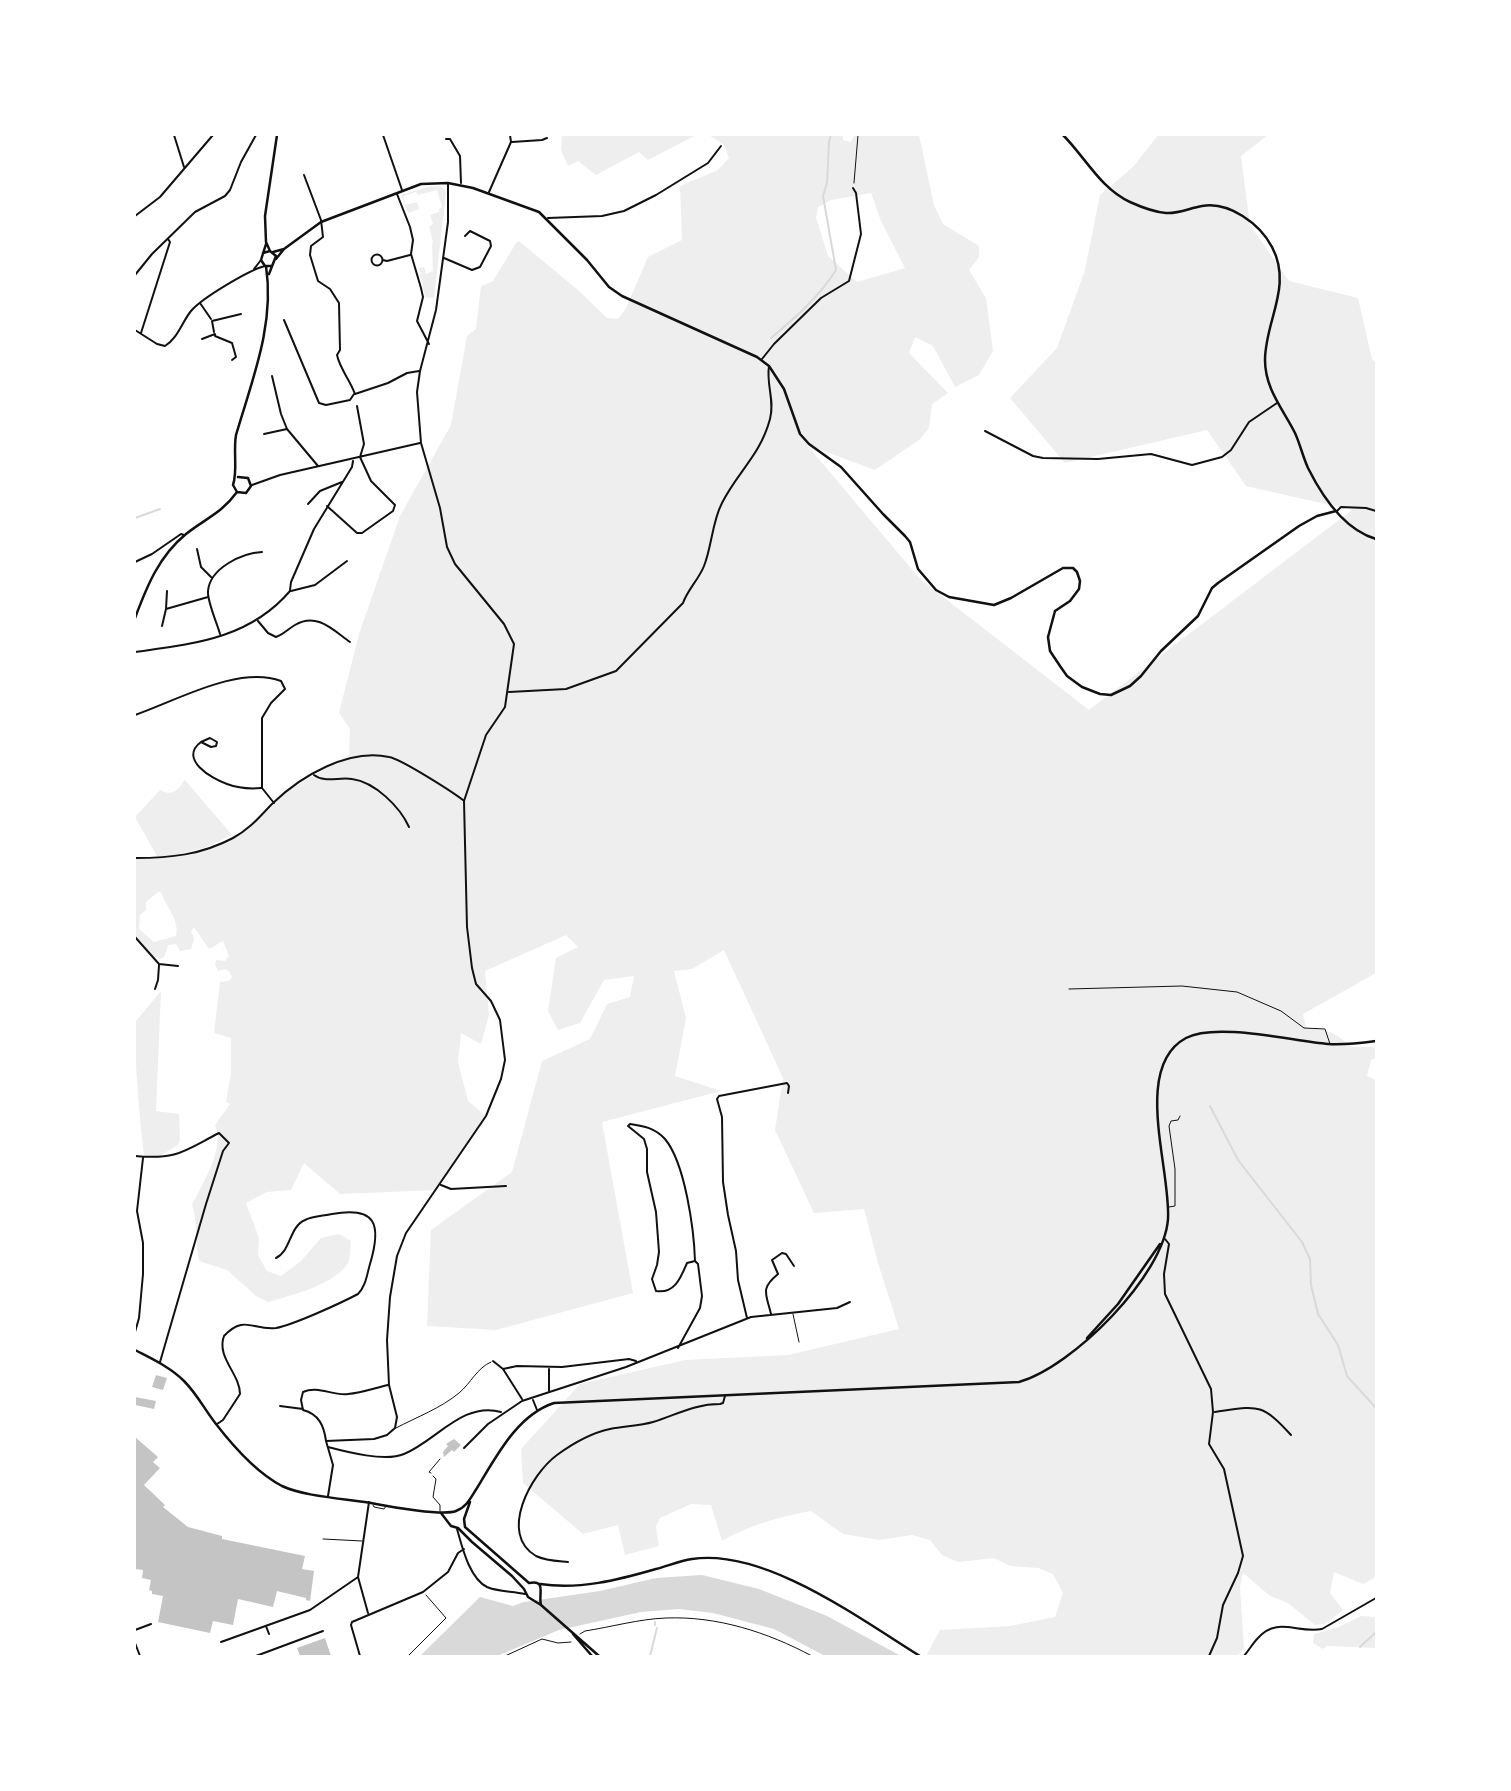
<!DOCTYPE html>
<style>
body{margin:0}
#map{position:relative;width:1511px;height:1791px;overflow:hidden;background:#fff;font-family:Commissioner,sans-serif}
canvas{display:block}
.frame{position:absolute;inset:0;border:136px solid #fff;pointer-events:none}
</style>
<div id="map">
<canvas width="1511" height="1791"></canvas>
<div class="frame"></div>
</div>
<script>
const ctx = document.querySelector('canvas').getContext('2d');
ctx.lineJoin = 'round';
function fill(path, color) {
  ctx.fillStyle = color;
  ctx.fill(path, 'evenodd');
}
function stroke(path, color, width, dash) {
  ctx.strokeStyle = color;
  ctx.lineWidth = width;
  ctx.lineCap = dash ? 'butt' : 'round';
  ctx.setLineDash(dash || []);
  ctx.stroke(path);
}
fill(new Path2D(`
 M562,135H696L648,160L639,152L596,175L578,161L568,166L561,150Z
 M709,135H843V140L851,142L854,135H919L934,205L943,224L979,246V257L969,270L986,298L993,351L979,375L955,387L933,346L915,337L909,353L948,393L932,404L929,428L919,440L875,470L807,445L920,579L1089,710L1352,510L1246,486L1207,430L1065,463L1010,398L1057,348L1085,270L1100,195L1133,167L1158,135H1268L1241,156L1250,225L1289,281L1358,298L1372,359L1376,363V973L1303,1014L1306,1028C1329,1029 1335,1033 1352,1047H1376V1058L1371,1060L1367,1076L1376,1080V1577L1363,1584L1334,1572L1330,1593L1343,1610L1325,1624L1315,1625L1288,1603L1270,1596L1243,1573L1240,1587L1244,1649L1237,1656H930L927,1654L940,1630L1010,1626L1055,1617L1063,1593L1053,1574L1038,1568L1010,1566L994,1558L958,1562L942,1555L930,1540L912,1535L879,1540L843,1534L811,1511C778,1517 750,1525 722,1541L711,1505L691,1504L660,1518L656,1526L659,1546L625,1555L618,1525L583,1534L523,1483L521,1449L580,1384L685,1360L788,1355L899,1329L878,1263L864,1209L814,1213L775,1130L783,1078L724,950L692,969L674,971L686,1018L675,1076L721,1091L602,1122L633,1293L496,1330L427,1326L431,1230L512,1172L542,1061L590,1039L607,1004L630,997L634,976L604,980L580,1023L558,1030L548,1011L556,958L578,947L566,935L485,971L489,1015L481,1044L461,1033L458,1062L468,1101L486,1116L436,1190L340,1194L304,1163L291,1190L267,1192L246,1203L259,1238L258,1255L267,1271L281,1276L301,1261L321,1238L339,1234L351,1241C350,1247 351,1257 348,1263C334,1285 292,1295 268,1302L256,1296L227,1270L199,1261C195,1243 198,1223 192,1205C202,1185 226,1146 215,1125L230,1104L226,1102L231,1072V1038L214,1033L220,982L229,981L232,977L229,971L225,969L218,971L215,965L216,960L225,961L229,956L223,941L209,949L194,927L191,931L194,939L191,949L180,951L176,944L168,945L164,957L160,959L154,957L135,937V858H158L135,817L160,790C173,797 177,790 185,780L232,835L204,848L164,858L191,855L234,838L250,827L287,791L349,755L350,729L339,713L359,634L400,516L451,425L467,336L476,329L481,286L493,281L516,243L519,241L578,290L607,318L618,319L626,308L648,257L682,240L680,186L718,170L729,158L724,145ZM871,193L881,221L905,268L857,282L828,256L816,217L818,207L831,200ZM158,892H161C166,907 180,920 176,936L154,942L139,929L140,915L146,910V902Z
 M431,186L443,187L446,192L434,298L425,297L419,268L424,267L426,274L433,271L432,244L433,242L429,227L433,224L430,215L439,212V209L442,207L437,190L418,195L416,192L403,196L406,205L417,202L419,209L408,213L401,195Z
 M161,991L156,1111L179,1114L180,1140L178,1145L156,1158L144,1157C139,1111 135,1068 135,1022Z
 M1361,1616L1376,1617V1648L1327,1646L1323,1649L1313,1643L1314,1634L1339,1627Z`), '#eee');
fill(new Path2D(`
 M702,1575L759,1589L827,1616L901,1656H825L774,1629L713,1613L679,1609L641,1612L559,1630L497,1656H420L480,1597L513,1606L524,1602L600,1591L656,1578Z`), '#d9d9d9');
stroke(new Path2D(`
 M771,338C796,317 819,297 836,270L823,196L827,183L829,142L831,135
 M135,518L160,509
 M1210,1106L1238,1160L1302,1242L1310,1259L1311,1285L1318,1314L1338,1345L1347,1376L1376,1408
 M655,1622V1625
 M1360,1647L1376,1632
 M650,1656L657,1628`), '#d9d9d9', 2);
fill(new Path2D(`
 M156,1375L167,1378L163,1390L152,1387Z
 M135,1397L156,1401L154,1409L135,1405Z
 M135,1437L158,1457L153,1462L160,1468L144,1485L165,1505L163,1507L188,1527L222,1536V1539L305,1556L302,1569L314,1571L310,1601L306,1600V1598L277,1591L273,1607L238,1599L233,1625L213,1621L210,1633L158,1622L163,1596L152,1594V1591L149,1590L151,1580L142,1578L143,1570L135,1569Z
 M454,1439L461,1445L454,1452L452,1450L444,1457L443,1452L448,1446L446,1444Z
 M325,1638L331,1656H300L297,1648Z`), '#c4c4c4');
stroke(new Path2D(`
 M854,183L858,135
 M431,1473L429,1472L440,1459
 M580,1634L585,1631C611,1627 639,1619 666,1618C717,1616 767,1632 812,1656
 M408,1656L446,1618L426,1595
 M505,1656L542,1639L558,1643L571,1642`), '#111', 1);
stroke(new Path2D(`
 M1069,989L1182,986L1237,992L1281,1011L1304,1028L1325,1029L1330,1044
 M1169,1207L1175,1206V1169L1169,1126L1171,1121L1178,1120L1180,1116
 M793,1314L799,1342
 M396,1428C417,1417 441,1408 459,1393C471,1383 477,1368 491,1362
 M433,1476L436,1479L433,1497L440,1505V1511
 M373,1505L374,1507L384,1509L386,1506
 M323,1539L362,1541`), '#111', 1);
stroke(new Path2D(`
 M174,135L184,167
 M383,135L402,190
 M446,139H450L460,156L461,183
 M512,142L542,140L547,138
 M304,175L321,220L323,237L311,246L310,255L318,281L330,289L339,303L340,350L337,355C340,369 350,380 355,394L388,383L407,373L419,371
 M489,192L511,142L510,135
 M397,194L410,227L413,240L411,254L421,288L423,297L417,321L429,344
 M135,216L160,197L213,135
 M548,218L602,216L624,211L656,195L708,163L721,146
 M371.5 260a5.5 5.5 0 1 1 11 0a5.5 5.5 0 1 1-11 0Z
 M444,258L472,270L480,267L491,246L490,241L470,231L465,236
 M383,260L387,261L410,255
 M254,269L261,260
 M135,275L152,254L195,212L225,196L230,190L241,162L256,135
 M200,303L211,319
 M284,320L319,403L326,405L350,400L354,394
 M135,330L157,344L165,346C178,338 182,322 191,311C202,298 249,270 265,266
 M214,332L212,321L241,314
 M141,333L170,242L168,239
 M202,339L215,334V336L232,343L236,357L232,360
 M762,359L774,344L821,298L849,281L861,234L856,193L853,188
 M272,376L281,414L287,429L318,466
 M985,431L1033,456L1043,458L1098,459L1151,454L1192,465L1222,457L1231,450L1249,422L1277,403
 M264,434L287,429
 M252,485L280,475L420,443
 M308,504L320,491L342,482
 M327,506L357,533H362L393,511L395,505L371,481L360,457L364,444L357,406
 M1337,511L1341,507L1366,508L1376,511
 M197,549L201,567L211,577
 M135,562L152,554L181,534L184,535
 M290,590L291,582L314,529L352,467L353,461
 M291,591L315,585L347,561
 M166,609L208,597
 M258,621L268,633L276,637C284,634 288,629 295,625C317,612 333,630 350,642
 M162,626L166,609L167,591
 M220,634C217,623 207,601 208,591C210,568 242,553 262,552
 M135,652C193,644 249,639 290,591
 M509,692L566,689L616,671L683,603C688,589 699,579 704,566C712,546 712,522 722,503C738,471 760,456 770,419C775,400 766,385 769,366
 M135,715C176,701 238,665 281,681L285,689L271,703L262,718V788L274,803
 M201,742L210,738L217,742L216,746L211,747L201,742C178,759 212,779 227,784C238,788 250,789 261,788
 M314,775C324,783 339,777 352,779C375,782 400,807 409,827
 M135,858C170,858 201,855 233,838C250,829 260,816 273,803C301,776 349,748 389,757C401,759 451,791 463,800
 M135,937L159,964L178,966
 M155,989L158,980L159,965
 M135,1156C177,1160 184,1151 219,1133L229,1143L223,1151L206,1204L160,1362
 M441,1185L451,1189L506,1186
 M1165,1239L1169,1244L1164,1274L1165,1294L1211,1389L1213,1412L1209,1444L1224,1469L1243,1556L1238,1573L1223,1605L1217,1638L1209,1656
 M771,1314C766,1293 760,1289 778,1274L772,1260L782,1253L786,1254L794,1266
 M747,1318L738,1280L736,1251L728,1215L723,1182L722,1117L717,1099L719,1096L787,1083L789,1086L788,1093
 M135,1332L139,1318L143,1274V1243L137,1211L143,1158
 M678,1348L700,1308L702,1296L698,1264L695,1261C694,1229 685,1163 665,1139C655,1128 644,1126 630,1124L628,1126L644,1139L647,1149V1172L656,1212L659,1252L657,1265L652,1279L656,1291C675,1294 681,1277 687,1263L695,1261
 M493,1361L503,1369L522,1399
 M503,1369L517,1366L562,1367L629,1359L636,1361
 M549,1369V1391
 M533,1400L537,1410
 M280,1406L303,1409
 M1215,1412C1257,1406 1261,1402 1291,1435
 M217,1424L223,1420L240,1394C240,1374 216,1357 224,1336C244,1314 254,1331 276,1328C293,1325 341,1303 358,1294C366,1286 367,1274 370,1264C382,1224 376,1206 332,1214C323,1216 313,1216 305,1220C289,1227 291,1251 276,1258
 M326,1441C324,1426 319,1414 303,1410L301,1400L303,1392C318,1385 332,1396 348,1394C361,1393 375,1388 388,1385
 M328,1447C347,1452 385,1462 404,1454C436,1441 463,1401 501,1412
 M464,1448L488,1424L522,1401L626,1367L751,1317L837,1308L850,1302
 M328,1496L333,1465L326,1441L374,1439L387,1435L395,1428L397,1417L389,1385L387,1340L390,1297L397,1256L406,1233L486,1116L501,1079L505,1060L500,1020L491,1001L476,984L472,968L467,927L464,801L486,735L505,707L514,644L504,624L455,564L447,547L440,508L421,443L417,392L420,371L436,310L448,222V184
 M457,1529C462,1546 469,1578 487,1587C498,1592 513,1591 525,1594
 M568,1562C557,1561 546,1561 536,1556C498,1534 531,1474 557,1455C572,1444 591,1433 610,1429C624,1426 639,1426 653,1422C676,1415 694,1404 720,1404L723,1403L725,1396
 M368,1613L358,1577L369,1502
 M266,1626L269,1634
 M135,1630L151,1624
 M221,1642L310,1610L358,1577
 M135,1643L140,1656
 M256,1656L323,1631
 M360,1656L351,1625L352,1622L423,1592L448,1572L458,1553L464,1549
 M1244,1656C1249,1650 1253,1643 1258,1638C1277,1616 1298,1634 1322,1629L1376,1598`), '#111', 2);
stroke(new Path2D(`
 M1063,135C1085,157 1101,189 1130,202C1141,207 1153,212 1166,213C1178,214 1190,208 1202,206C1229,201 1260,224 1272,247C1293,286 1265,321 1265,360C1265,389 1283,409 1295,433C1300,444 1303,457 1308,468C1322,496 1345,530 1376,539
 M273,252L284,249
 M276,259L284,249L321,222L421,184L448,183L473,188L539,212L587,260L609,287L622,296L757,357L769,366L784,389L800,434L809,444L841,467L883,514L905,536L910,542L918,569L936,590L949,597L994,605L1011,598L1063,568H1073L1077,572L1080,581L1079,589L1070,601L1055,611L1048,637L1050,651L1060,666L1067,676L1082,687L1100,694L1111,695L1130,686L1141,676L1161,651L1198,616L1212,588L1218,583L1299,526L1317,516L1336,511`), '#111', 2.5);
stroke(new Path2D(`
 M266,244L261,260L265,266H272
 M270,251L266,242L265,216L277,135
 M263,253L270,251L276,256L269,274
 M237,492L233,485C238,470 233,453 236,435C252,380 275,325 266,266
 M237,492L246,493L251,486L248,478L238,477
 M135,618C147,586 159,556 186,534C206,518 221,514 237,492
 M540,1584C579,1590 618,1580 656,1569C668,1566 679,1561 692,1559C765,1548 860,1619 920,1656`), '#111', 2.5);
stroke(new Path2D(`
 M1087,1338L1118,1304L1160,1244
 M135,1350C152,1359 170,1367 184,1381C197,1394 205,1410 216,1424C233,1446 257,1473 282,1486C305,1497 350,1499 376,1504C391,1507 443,1516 456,1511C467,1507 471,1497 477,1488C496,1457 517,1415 554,1403L1019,1382C1072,1367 1164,1276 1168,1219C1171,1169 1132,1067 1186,1038C1216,1022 1292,1041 1328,1044C1344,1045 1361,1043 1376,1041
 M470,1502L464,1519L465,1527L529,1583C547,1579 538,1595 541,1605
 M441,1513L451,1526L458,1528L472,1542L512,1576L524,1589L528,1597L541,1605L599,1656
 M573,1634L592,1656`), '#111', 2.5);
</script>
